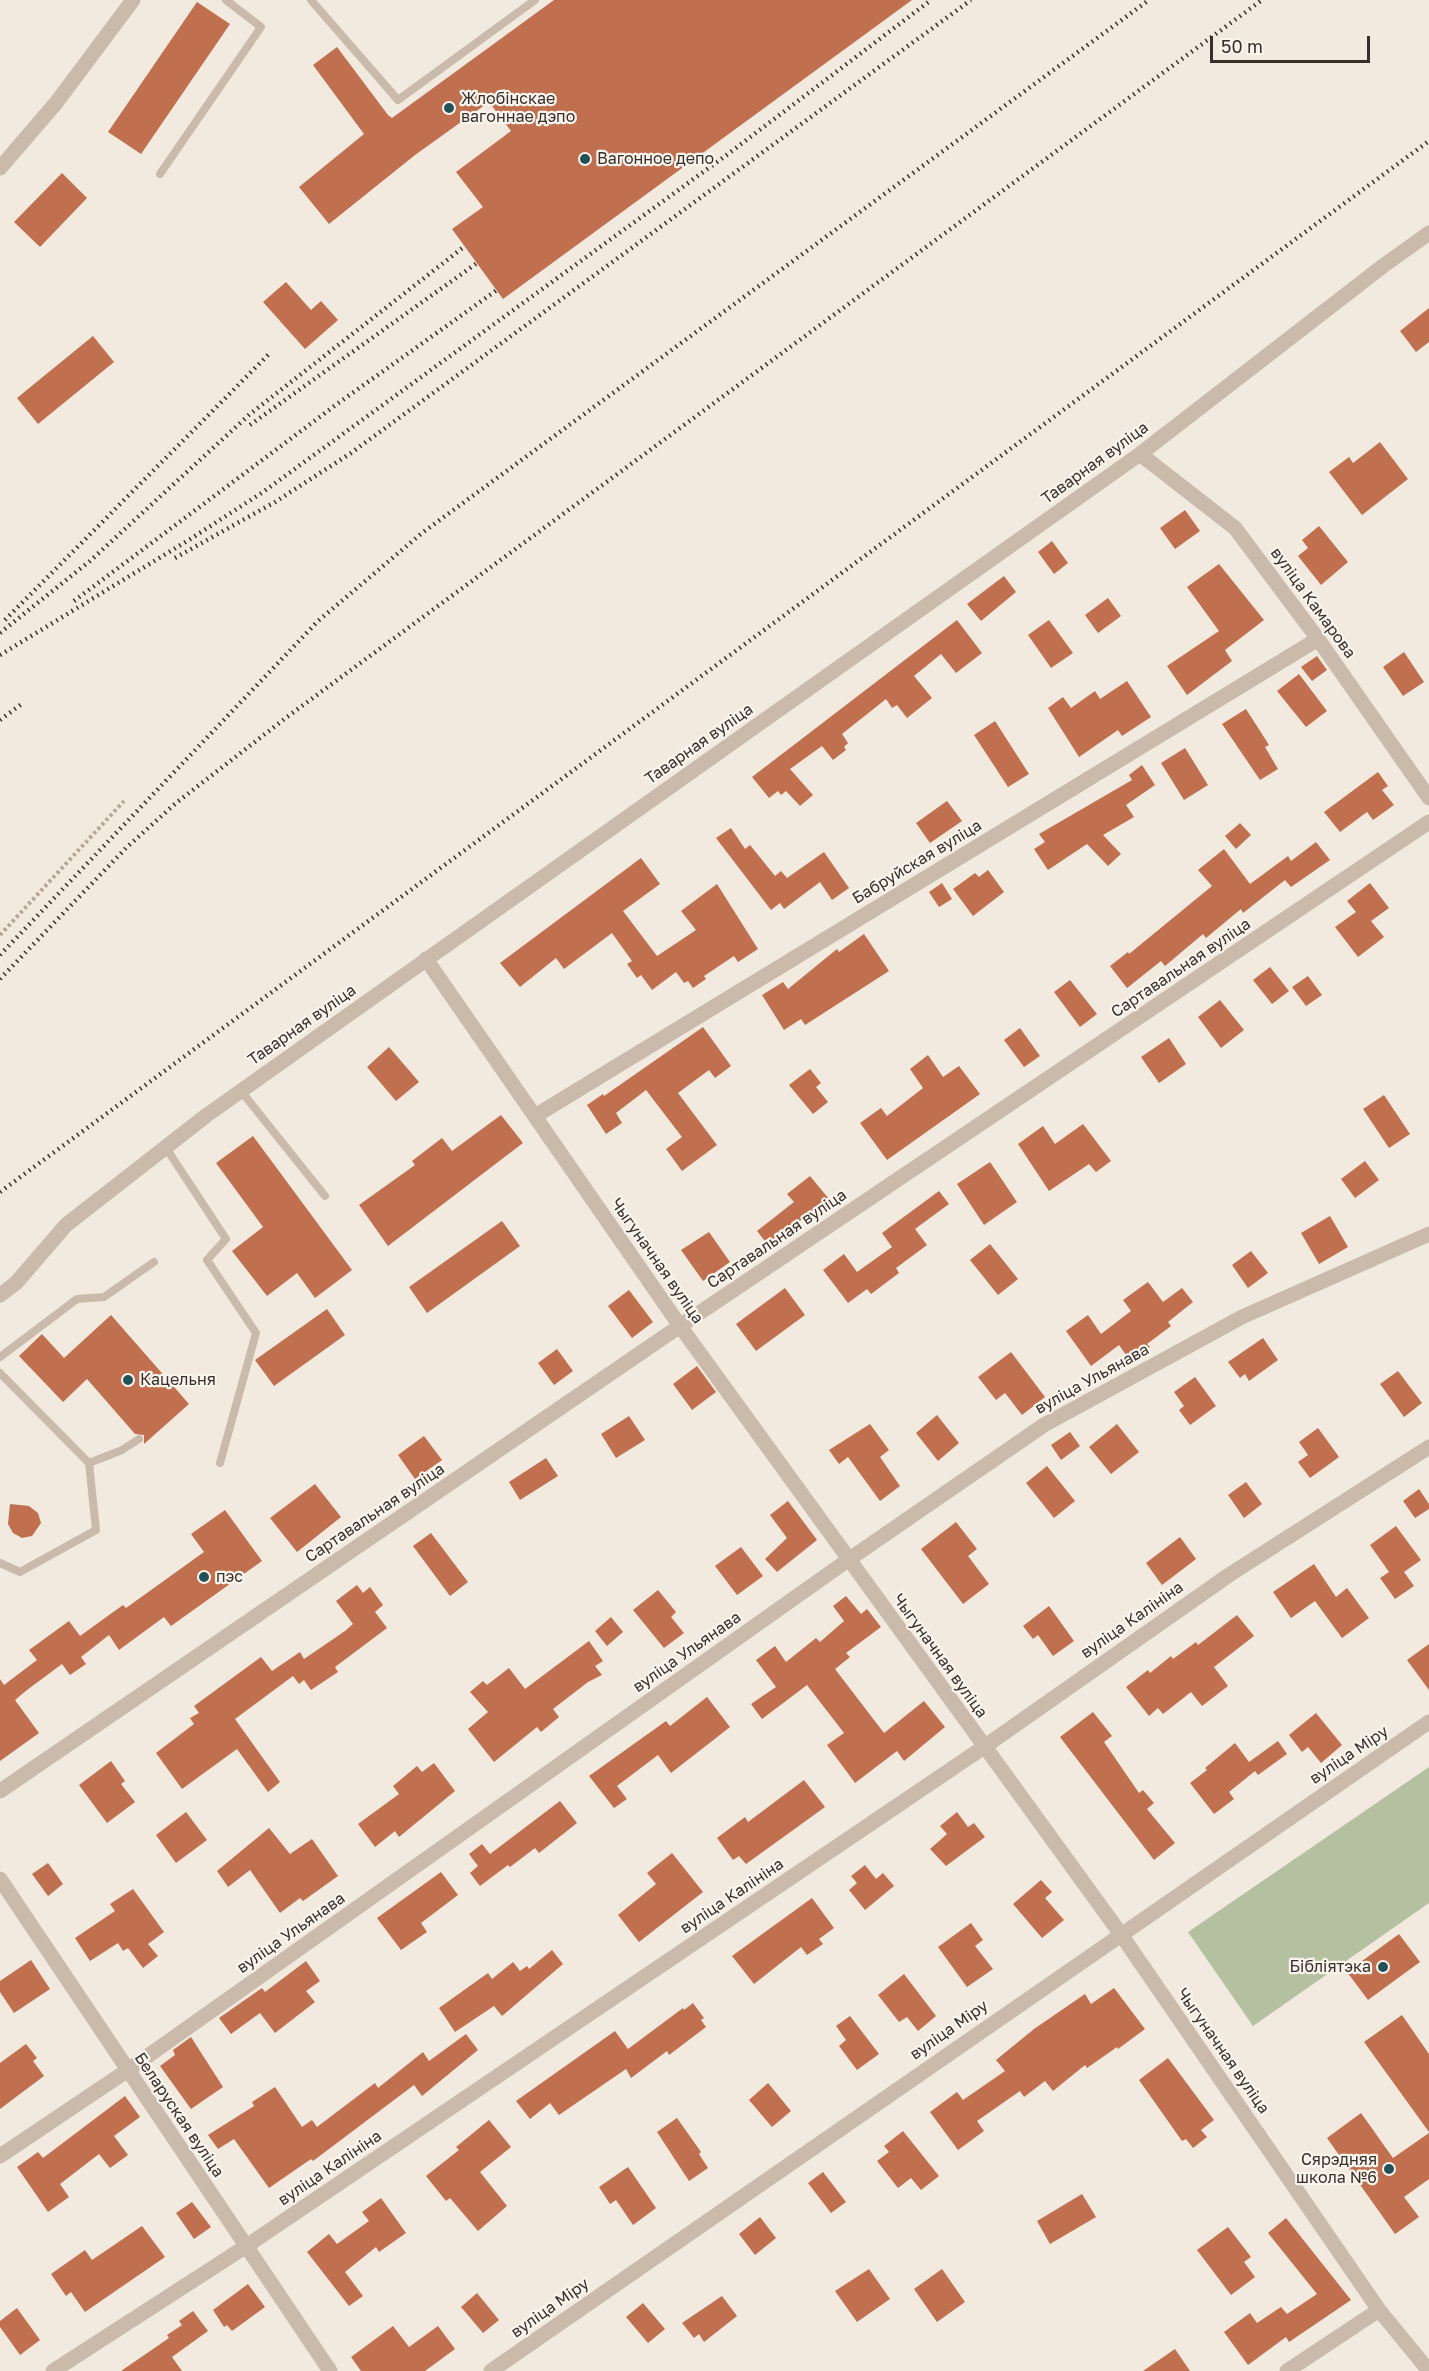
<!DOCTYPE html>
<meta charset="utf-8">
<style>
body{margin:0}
#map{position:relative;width:1429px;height:2371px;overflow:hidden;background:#f2eadf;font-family:"Golos Text",sans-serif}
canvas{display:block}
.scale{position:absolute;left:1210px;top:36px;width:160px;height:27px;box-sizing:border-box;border:3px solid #382f2a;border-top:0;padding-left:8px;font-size:18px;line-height:21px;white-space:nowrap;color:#382f2a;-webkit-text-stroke:4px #f9f4ec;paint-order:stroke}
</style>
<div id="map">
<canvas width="1429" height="2371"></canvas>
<div class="scale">50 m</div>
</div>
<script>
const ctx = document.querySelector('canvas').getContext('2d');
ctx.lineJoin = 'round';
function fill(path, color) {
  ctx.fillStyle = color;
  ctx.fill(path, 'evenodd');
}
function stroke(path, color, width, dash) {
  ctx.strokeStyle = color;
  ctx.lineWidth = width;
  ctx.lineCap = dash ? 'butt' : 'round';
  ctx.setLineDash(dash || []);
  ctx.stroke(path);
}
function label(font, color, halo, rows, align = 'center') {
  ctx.font = font + ' "Golos Text",sans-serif';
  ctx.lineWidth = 4.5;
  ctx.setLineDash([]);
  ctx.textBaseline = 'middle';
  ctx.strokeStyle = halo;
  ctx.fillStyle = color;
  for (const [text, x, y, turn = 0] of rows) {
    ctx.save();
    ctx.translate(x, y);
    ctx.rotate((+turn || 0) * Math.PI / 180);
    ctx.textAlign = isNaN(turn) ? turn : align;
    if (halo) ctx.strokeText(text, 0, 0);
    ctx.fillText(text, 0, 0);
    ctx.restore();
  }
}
fill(new Path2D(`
 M1429,1767V1903L1253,2026L1188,1932Z`), '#b4c0a0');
fill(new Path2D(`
 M554,0H912L503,299L452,229L483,207L456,172L511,131L489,102L415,155L329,224L299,187L364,134L313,65L337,47L388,115L392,118Z
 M197,2L230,24L141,154L108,132Z
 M62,173L87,198L40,247L14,222Z
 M286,282L311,310L321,301L338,320L305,349L263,302Z
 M1429,308V342L1416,352L1400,331Z
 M93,336L114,362L38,424L17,398Z
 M1380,442L1408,479L1362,515L1329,472L1349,457L1353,463Z
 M1185,510L1200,531L1175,549L1160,528Z
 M1319,526L1348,562L1321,585L1298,556L1308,548L1302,540Z
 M1052,541L1068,563L1054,574L1038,552Z
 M1219,564L1264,620L1225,650L1232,661L1187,695L1167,666L1219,631L1187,587Z
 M1004,576L1016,592L981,621L967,604Z
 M1108,598L1121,616L1098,633L1085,615Z
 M957,620L982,653L956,673L941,654L914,676L932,698L907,718L897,705L892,708L886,699L842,734L848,743L844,747L846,750L833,760L822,746L790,769L813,795L800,806L786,791L781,795L778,791L769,798L752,777Z
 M1049,620L1073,653L1051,668L1028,635Z
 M1404,652L1424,682L1403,696L1383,667Z
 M1317,656L1327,670L1312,681L1301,667Z
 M1299,674L1327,711L1306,727L1277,691Z
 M1127,681L1151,717L1122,736L1118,730L1079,757L1048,708L1063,697L1071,708L1095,691L1100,699Z
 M1246,709L1269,745L1265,747L1278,769L1260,780L1222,724Z
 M995,721L1029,774L1008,787L974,735Z
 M1185,748L1208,785L1184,800L1161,763Z
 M1142,765L1155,785L1126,805L1134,817L1103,835L1121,854L1108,866L1087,844L1048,870L1034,849L1045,842L1039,834L1132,780L1129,775Z
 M1378,772L1388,786L1382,790L1394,805L1373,820L1367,812L1340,832L1324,812Z
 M947,801L962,821L930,843L916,823Z
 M1240,823L1251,835L1236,849L1225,836Z
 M731,828L745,849L750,845L775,876L781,871L787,878L824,852L849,888L832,900L820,882L784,909L780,903L771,910L716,838Z
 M1316,842L1330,860L1291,887L1285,880L1243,913L1241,909L1206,938L1203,934L1165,966L1161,961L1127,988L1110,966L1128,952L1129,954L1212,886L1198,870L1224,849L1250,884L1288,856L1291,861Z
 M641,858L660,884L623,911L657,956L696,930L681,911L717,884L758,949L738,962L734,956L704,976L706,979L693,988L688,981L684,983L676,972L652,990L641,975L637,978L627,964L632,961L612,933L564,969L556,958L520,987L500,963Z
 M988,870L1004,892L973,916L953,889L975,873L979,877Z
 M942,883L952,899L939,907L929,892Z
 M1370,883L1389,908L1371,921L1384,937L1358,957L1335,927L1356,912L1347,901Z
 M864,934L889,971L805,1025L801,1019L784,1030L762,995L783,982L788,989L837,949L839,952Z
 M1270,967L1289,991L1272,1004L1253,980Z
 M1308,976L1322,995L1306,1006L1292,987Z
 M1070,980L1097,1014L1080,1027L1054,992Z
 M1220,1000L1244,1030L1221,1048L1198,1017Z
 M703,1027L731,1066L715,1078L709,1070L678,1093L717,1145L682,1171L666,1149L682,1137L646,1090L616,1113L622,1123L606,1134L587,1105L603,1094L604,1096Z
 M1020,1028L1040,1056L1024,1067L1004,1040Z
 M1169,1038L1186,1064L1159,1083L1141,1057Z
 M389,1047L419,1082L396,1101L367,1067Z
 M928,1055L943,1077L959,1066L980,1094L887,1160L860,1123L881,1108L887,1116L923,1088L910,1069Z
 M810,1069L821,1083L816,1087L828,1102L813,1114L789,1085Z
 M1384,1095L1410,1134L1389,1148L1363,1109Z
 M501,1115L523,1143L388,1246L359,1205L415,1165L412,1161L442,1138L452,1151Z
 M1083,1124L1111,1161L1096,1172L1089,1164L1049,1191L1018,1144L1043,1126L1055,1144Z
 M253,1136L352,1270L315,1298L297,1273L267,1296L232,1251L263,1227L216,1163Z
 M1365,1161L1379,1180L1355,1198L1341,1179Z
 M990,1162L1017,1202L984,1225L957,1184Z
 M810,1176L829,1199L768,1245L757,1231L794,1202L787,1194Z
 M939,1191L949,1204L915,1229L927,1245L896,1268L899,1273L871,1294L867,1289L848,1303L823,1270L844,1254L857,1272L892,1247L882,1233Z
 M1330,1216L1348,1247L1319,1264L1301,1233Z
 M502,1221L520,1246L427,1313L409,1287Z
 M709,1232L730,1262L703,1281L681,1250Z
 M990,1244L1018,1279L998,1295L970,1260Z
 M1251,1251L1268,1273L1248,1288L1232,1265Z
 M1148,1282L1163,1302L1182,1288L1193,1302L1168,1322L1171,1326L1147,1344L1150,1347L1131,1362L1119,1345L1091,1366L1066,1331L1088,1315L1101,1334L1131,1311L1123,1300Z
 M785,1288L805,1315L756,1351L736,1324Z
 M629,1290L653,1322L632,1338L608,1306Z
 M327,1309L345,1335L274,1386L255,1360Z
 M111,1315L189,1404L144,1444V1435L135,1434L87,1379L63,1402L19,1356L42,1334L64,1358Z
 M1263,1338L1278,1360L1249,1381L1245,1374L1240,1378L1228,1362Z
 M557,1349L573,1371L554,1385L538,1363Z
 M1011,1352L1045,1397L1022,1415L1005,1393L996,1400L978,1377Z
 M697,1366L716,1392L692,1410L673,1384Z
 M1398,1371L1422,1403L1404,1417L1380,1384Z
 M1195,1377L1216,1406L1190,1425L1179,1410L1184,1406L1174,1392Z
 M937,1415L959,1443L938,1461L916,1433Z
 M629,1416L645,1440L616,1458L601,1434Z
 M870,1424L889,1450L880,1457L900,1486L880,1501L848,1457L839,1464L829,1450Z
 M1117,1424L1139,1452L1111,1474L1089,1447Z
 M1318,1428L1339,1457L1310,1478L1298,1462L1308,1455L1299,1442Z
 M1070,1432L1080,1446L1061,1460L1051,1445Z
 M424,1436L442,1460L415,1479L398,1455Z
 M546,1458L558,1476L520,1500L509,1482Z
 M1047,1466L1075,1501L1054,1518L1026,1483Z
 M1246,1482L1262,1504L1244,1518L1228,1495Z
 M315,1484L341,1517L297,1552L270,1518Z
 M1419,1489L1429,1504V1509L1415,1518L1403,1501Z
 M788,1501L817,1540L777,1572L765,1559L787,1538L770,1515Z
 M10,1504L29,1506L38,1513L41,1523L32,1536L22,1538L13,1533L8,1524Z
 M225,1510L262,1561L171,1626L164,1617L119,1650L109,1635L81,1657L86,1664L70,1675L62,1664L27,1690L15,1700L39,1733L0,1761V1679L4,1685L37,1660L29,1650L69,1621L80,1636L123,1605L126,1608L204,1552L191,1534Z
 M956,1522L977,1549L968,1556L989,1584L963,1604L921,1549Z
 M1396,1526L1421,1560L1404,1572L1414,1586L1395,1599L1380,1578L1389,1572L1370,1545Z
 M431,1533L468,1582L450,1596L413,1546Z
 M1180,1537L1196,1559L1162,1585L1146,1563Z
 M741,1547L763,1576L737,1595L715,1566Z
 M1314,1564L1336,1597L1347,1588L1369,1618L1342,1638L1315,1601L1291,1618L1273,1592Z
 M357,1585L363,1593L370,1587L383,1605L375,1612L387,1628L335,1667L338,1672L311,1690L304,1680L299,1684L293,1676L235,1719L280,1782L268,1792L237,1749L182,1789L156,1753L194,1724L190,1718L199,1713L194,1706L261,1657L272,1671L300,1652L304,1659L345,1631L353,1624L336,1601Z
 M658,1590L676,1612L671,1617L684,1633L664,1648L633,1610Z
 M846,1596L861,1614L867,1609L881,1627L846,1653L850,1657L835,1669L884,1733L924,1701L945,1727L904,1761L897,1751L855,1783L827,1745L844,1733L807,1685L762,1719L751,1704L776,1687L756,1660L775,1646L786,1662L816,1638L820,1642L844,1621L833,1606Z
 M1049,1606L1074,1641L1053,1656L1038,1635L1033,1639L1023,1626Z
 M1237,1615L1254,1636L1214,1667L1228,1686L1202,1706L1191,1692L1163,1714L1158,1708L1149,1716L1126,1687L1148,1670L1150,1673L1171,1656L1173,1659L1196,1642L1198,1645Z
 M611,1617L623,1632L607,1646L595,1631Z
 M589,1641L603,1661L595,1666L602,1675L588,1682L553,1709L559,1717L541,1732L537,1727L494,1762L468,1729L488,1712L470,1692L483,1681L487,1685L509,1668L525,1689Z
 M1429,1644V1690L1407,1660Z
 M707,1697L730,1727L671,1773L658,1755L617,1786L627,1799L614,1808L589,1776L666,1721L670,1726Z
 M1093,1712L1112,1736L1104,1742L1139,1793L1143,1790L1154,1803L1147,1809L1175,1843L1154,1860L1060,1737Z
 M1316,1713L1342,1745L1321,1763L1308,1747L1302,1752L1289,1735Z
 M1278,1741L1287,1754L1258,1775L1255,1771L1229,1792L1234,1799L1214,1814L1190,1783L1207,1770L1205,1768L1235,1743L1249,1762Z
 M111,1761L125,1781L121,1784L135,1802L107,1823L79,1785Z
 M434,1763L455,1791L399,1837L395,1831L375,1847L358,1824L399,1794L393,1786L417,1766L422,1772Z
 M804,1780L825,1807L746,1864L739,1856L733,1860L717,1838L745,1817L748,1822Z
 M560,1801L577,1823L539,1853L535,1848L510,1867L508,1865L480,1886L470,1873L478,1866L469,1854L482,1844L490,1854Z
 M186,1812L207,1840L176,1863L156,1835Z
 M957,1812L968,1827L974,1823L985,1837L946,1866L930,1849L947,1834L940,1826Z
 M269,1828L290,1854L312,1839L338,1876L303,1901L300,1898L280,1913L250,1870L228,1887L217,1871Z
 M672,1853L703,1892L639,1942L618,1915L656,1884L647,1873Z
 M48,1863L63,1884L48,1896L32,1874Z
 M865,1865L876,1879L883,1873L894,1886L865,1910L849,1890L857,1883L851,1876Z
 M441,1872L458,1895L421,1923L427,1932L401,1950L377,1918Z
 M1041,1880L1052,1892L1045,1898L1064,1920L1042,1938L1013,1904Z
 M133,1889L164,1932L148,1944L158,1956L143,1968L128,1948L123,1951L118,1943L90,1961L75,1938L115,1911L110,1904Z
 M812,1898L834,1928L819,1939L823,1944L807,1955L801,1947L754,1984L732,1956Z
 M971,1923L983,1940L975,1946L993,1969L967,1987L938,1947Z
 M1399,1934L1420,1962L1368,2000L1347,1972Z
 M552,1950L563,1964L502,2016L494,2006L455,2032L439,2008L488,1973L492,1979L513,1962L520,1971L527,1966L529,1969Z
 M31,1960L50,1989L14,2013L0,1992V1981Z
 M306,1961L320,1981L306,1991L315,2002L275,2033L260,2013L231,2034L219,2018L262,1988L265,1992Z
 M904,1974L936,2016L918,2031L907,2017L899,2022L878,1995Z
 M1114,1988L1145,2029L1118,2049L1117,2047L1087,2068L1085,2065L1053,2091L1045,2081L1024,2097L1020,2091L977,2121L984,2131L958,2150L930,2112L957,2092L963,2100L1005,2071L996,2060L1034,2029L1085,1994L1091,2004Z
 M693,2003L704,2018L701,2020L706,2027L669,2055L667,2051L631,2078L626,2069L559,2115L550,2103L530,2119L516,2101L615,2031L628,2049L683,2008L684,2010Z
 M1402,2015L1429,2054V2132L1364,2042Z
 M850,2016L879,2054L857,2070L839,2046L846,2040L836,2026Z
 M466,2034L478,2050L422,2096L414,2085L313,2161L311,2159L269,2188L234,2139L218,2149L208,2135L254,2106L252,2102L275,2087L302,2127L312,2120L317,2127L375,2083L378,2088L423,2052L429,2061Z
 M191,2037L223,2087L191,2109L160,2066L175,2055L173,2050Z
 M26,2044L37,2058L33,2061L44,2076L0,2109V2063Z
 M1168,2058L1214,2120L1201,2130L1207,2137L1193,2148L1186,2139L1182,2141L1139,2080Z
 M768,2083L791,2111L772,2127L749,2100Z
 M125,2096L140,2117L114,2136L128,2155L110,2168L99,2154L60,2184L69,2197L48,2212L17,2167L38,2152L43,2158Z
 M1361,2113L1393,2158L1429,2133V2179L1404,2197L1419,2217L1395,2234L1327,2138Z
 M677,2118L701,2152L699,2154L708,2168L689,2181L657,2132Z
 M489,2120L511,2147L480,2172L507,2206L478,2231L450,2198L446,2201L426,2176L459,2150L456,2147Z
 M903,2131L939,2176L921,2190L911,2178L898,2188L877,2161L889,2152L884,2146Z
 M628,2167L656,2208L633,2225L616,2200L610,2204L599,2187Z
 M823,2172L846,2202L831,2213L808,2183Z
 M1082,2194L1096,2217L1050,2244L1037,2221Z
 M381,2198L406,2233L379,2252L376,2247L345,2272L363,2296L349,2306L307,2252L329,2234L337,2244L369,2221L362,2212Z
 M192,2202L211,2227L194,2239L176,2213Z
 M760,2217L776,2238L755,2255L739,2234Z
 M1286,2218L1351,2300L1289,2342L1286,2337L1248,2365L1224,2332L1250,2313L1257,2323L1281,2307L1287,2314L1317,2294L1268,2233Z
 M142,2226L165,2257L85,2312L71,2292L66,2296L51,2274L85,2250L92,2260Z
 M1228,2227L1251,2257L1244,2262L1255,2277L1231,2295L1197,2250Z
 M869,2269L890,2299L857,2322L835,2291Z
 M942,2269L965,2302L937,2322L914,2289Z
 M248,2284L265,2307L232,2331L227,2325L224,2327L213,2310Z
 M477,2293L499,2320L483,2333L461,2307Z
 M722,2296L737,2316L704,2342L699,2334L694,2338L682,2323Z
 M643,2303L665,2329L648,2343L626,2317Z
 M17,2308L40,2340L20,2355L0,2327V2321Z
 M193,2311L208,2331L172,2357L182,2371H121L169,2338L167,2335L182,2325L179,2321Z
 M393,2326L409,2347L438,2326L455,2349L425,2371H361L351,2357Z
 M1175,2349L1190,2371H1143Z`), '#c06f4f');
stroke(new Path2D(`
 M0,935L124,801`), '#b5a596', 4, [3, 3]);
stroke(new Path2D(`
 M311,0L398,100L535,0
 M160,174L261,27L226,0
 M241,1091L325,1196
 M166,1148L226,1239L207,1260L256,1333L220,1463
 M0,1357L77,1299L104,1297L154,1262
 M0,1373L89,1463L122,1450L139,1439
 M0,1563L20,1572L96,1530L89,1463`), '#cabaac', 8);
stroke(new Path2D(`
 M1140,454L1235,528L1318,639L1429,798
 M426,959L680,1326L1120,1933L1379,2310L1429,2371
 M535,1116L1318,639
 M0,1295L16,1283L66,1225L207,1115L1140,454L1383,266L1429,233
 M0,1791L680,1326L1429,822
 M0,1879L330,2371
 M0,2156L128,2070L848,1560L1044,1425L1242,1317L1429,1234
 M53,2371L245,2247L984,1747L1229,1575L1429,1447
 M491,2371L1429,1722
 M1287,2371L1379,2310`), '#cabaac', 15);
stroke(new Path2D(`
 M0,168L56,103L133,0`), '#cabaac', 15);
stroke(new Path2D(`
 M250,425L477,263
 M175,558L275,502L351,453L971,0
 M74,601L337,404L497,290
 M5,620L269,354
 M0,633L90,561L250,414L465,246
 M0,655L192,538L263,492L728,154L931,0
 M0,720L23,703
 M0,955L318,621L422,533L1149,0
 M0,979L126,848L176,803L287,717L1262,0
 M0,1192L1429,141`), '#382f2a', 4.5, [1.5, 4.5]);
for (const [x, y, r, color] of [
 [449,108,6,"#225257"],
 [585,159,6,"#225257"],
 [128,1380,6,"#225257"],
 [204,1577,6,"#225257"],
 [1383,1967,6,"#225257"],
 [1389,2169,6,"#225257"]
]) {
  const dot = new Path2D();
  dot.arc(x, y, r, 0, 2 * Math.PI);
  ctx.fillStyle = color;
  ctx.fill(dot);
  stroke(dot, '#f9f4ec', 2);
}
label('16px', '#382f2a', '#f9f4ec', [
 ["Жлобінскае",461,99],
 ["вагоннае дэпо",461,117],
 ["Вагонное депо",597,159],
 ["Кацельня",140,1380],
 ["пэс",216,1577],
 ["Бібліятэка",1371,1967,"right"],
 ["Сярэдняя",1377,2160,"right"],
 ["школа №6",1377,2178,"right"]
], 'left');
label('16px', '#382f2a', '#f9f4ec', [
 ["Таварная вуліца",1095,463,-36],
 ["вуліца Камарова",1313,603,54],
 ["Таварная вуліца",699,744,-35],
 ["Бабруйская вуліца",917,862,-31],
 ["Сартавальная вуліца",1181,968,-34],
 ["Таварная вуліца",302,1025,-35],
 ["Сартавальная вуліца",777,1239,-34],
 ["Чыгуначная вуліца",657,1261,55],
 ["вуліца Ульянава",1092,1379,-29],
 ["Сартавальная вуліца",375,1513,-34],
 ["вуліца Калініна",1132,1620,-35],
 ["вуліца Ульянава",687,1652,-35],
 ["Чыгуначная вуліца",940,1656,54],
 ["вуліца Міру",1349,1755,-34],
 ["вуліца Калініна",732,1896,-34],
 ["вуліца Ульянава",291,1933,-35],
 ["вуліца Міру",949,2030,-35],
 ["Чыгуначная вуліца",1223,2051,55],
 ["Беларуская вуліца",179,2115,56],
 ["вуліца Калініна",330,2168,-34],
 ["вуліца Міру",550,2308,-35]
]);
</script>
